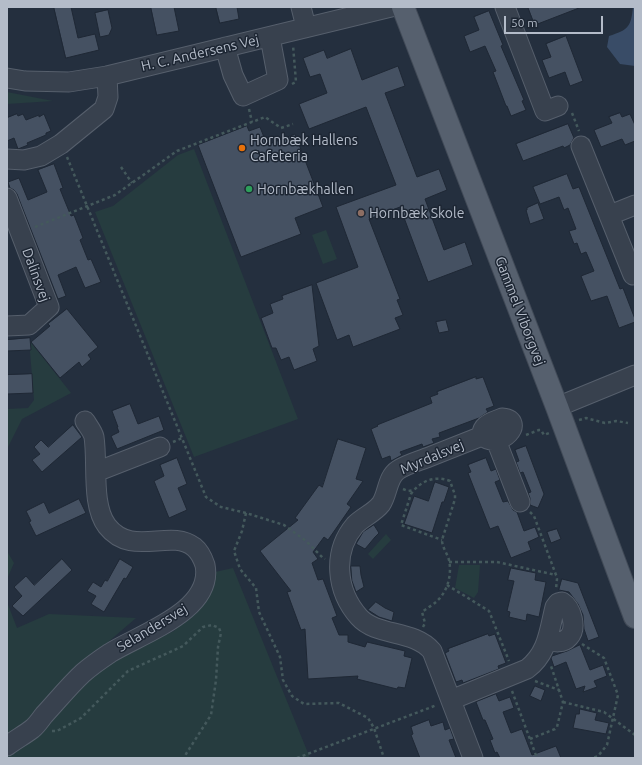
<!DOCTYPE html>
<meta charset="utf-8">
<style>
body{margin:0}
#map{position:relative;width:642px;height:765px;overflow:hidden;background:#242f3e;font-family:Ubuntu,sans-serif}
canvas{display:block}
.frame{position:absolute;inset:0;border:8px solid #b4bcc9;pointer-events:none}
.scale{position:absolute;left:504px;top:16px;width:99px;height:18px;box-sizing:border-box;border:2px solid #b4bcc9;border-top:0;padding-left:5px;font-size:12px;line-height:14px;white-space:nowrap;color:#b4bcc9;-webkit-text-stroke:3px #1d2633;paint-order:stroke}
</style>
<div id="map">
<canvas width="642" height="765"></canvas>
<div class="frame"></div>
<div class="scale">50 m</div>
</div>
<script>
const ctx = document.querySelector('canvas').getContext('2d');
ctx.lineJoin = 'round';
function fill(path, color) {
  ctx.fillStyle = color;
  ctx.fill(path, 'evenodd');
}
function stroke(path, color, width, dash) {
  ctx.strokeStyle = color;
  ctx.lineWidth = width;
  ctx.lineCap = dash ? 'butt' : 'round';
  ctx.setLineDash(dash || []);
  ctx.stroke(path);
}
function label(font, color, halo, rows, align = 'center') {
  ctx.font = font + ' Ubuntu,sans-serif';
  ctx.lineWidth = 3;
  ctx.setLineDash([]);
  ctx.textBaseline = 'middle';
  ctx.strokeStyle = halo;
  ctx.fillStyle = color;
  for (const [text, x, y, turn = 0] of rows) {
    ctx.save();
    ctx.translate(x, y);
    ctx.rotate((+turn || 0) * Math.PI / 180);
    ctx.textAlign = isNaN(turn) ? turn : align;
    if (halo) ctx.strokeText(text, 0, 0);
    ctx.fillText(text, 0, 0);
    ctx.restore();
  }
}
fill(new Path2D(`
 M7,92L53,101L7,104Z
 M194,149L298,419L194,457L95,212L113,206L178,155Z
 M326,230L337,259L323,264L312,235Z
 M29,340L71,393L22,419L7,449V409L28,408L34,400Z
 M386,534L391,540L373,559L368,554Z
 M7,551L14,563L7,579Z
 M459,565H480L478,592L474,598L455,588Z
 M233,568L310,758H7V754L107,661L174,631L209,593L215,572Z
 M7,602L17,628L49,614L136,618L79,667L32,718L7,735Z`), '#263c3f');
fill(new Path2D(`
 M633,7H635V66L620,64L607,47L609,36C628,30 631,27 633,7Z`), '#394c67');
const building = new Path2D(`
 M54,7H71L78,38L95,34L99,50L66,58Z
 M151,7H174L179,31L157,35Z
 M216,7H237L239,19L220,23Z
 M528,7H579V8L535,25Z
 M108,10L112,28L109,35L100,37L95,13Z
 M489,11L503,45L501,46L524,100L522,101L526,110L511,116L507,106H506L493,72L496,71L485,46L470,52L464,36L479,30L474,17Z
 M566,36L583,81L570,86L565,72L549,78L542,60L551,57L546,44Z
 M351,49L362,80L398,66L405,86L385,93L417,177L439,169L447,190L425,199L444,250L465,242L473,265L428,282L400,207L369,219L400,299L397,300L403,315L395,318L400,329L353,347L349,335L337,340L316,283L358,267L336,207L396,185L366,107L309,129L299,104L327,93L320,74L310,77L303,58L324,50L327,58Z
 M620,113L622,117L630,114L635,125V141L625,145L622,139L601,147L594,130L612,123L609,117Z
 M17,114L18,116L23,114L26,120L39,115V117L44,114L51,131L46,133V135L27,143L28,145L18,149L14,138L7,141V118Z
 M568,124L574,138L570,145L564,148L563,146L523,161L516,144Z
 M247,126L249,131L260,127L267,145L295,134L323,207L295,218L301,234L241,257L198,145Z
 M54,164L63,188L60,189L64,199L71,216L74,215L83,238L80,240L88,260L91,259L101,282L85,288L76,267L58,275L66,296L58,299L17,194L14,190L10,188L8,182L19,178L28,200L47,192L38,170Z
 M567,174L573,189L579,187L620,289L623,288L635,319V322L619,328L607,296L591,301L581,276L594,271L586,252L581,254L577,243L574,244L569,231L576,229L568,208L564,210L559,197L540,204L533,187Z
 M538,203L544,219L530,224L526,210H527V208Z
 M312,285L319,346L313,349L317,361L294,370L289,357L281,360L276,348H272L261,318L273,313L270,304L283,299L282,296Z
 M67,309L98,347L88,355L91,359L82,367L79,362L60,378L31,342L50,326L48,324Z
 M446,320L449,331L439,333L436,322Z
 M30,338L31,350L7,351V340Z
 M32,374L33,393L7,394V375Z
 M476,377V379L483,377L494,406L486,409L488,412L479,418L439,433L440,437L432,439L434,443L423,447L422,444L400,452L402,455L391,461L390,456L382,459L371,429L378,426L377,425L432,403L430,397L438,394L437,392Z
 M130,404L138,424L159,416L164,430L117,449L111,436L119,432L117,427H118L112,411Z
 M73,425L82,437L42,472L32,460L40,454L34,447L41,440L48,447Z
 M338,439L366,448L356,479L363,481L347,504L351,507L328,540L324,537L313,552L318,559L312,563L318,580L323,579L337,616L332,618L339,635H348V642L365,647L367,642L405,651L404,656L412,658L405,688L398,687L397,689L357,679L358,676L308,679L305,629L301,630L287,592L291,591L260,551L298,520L295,518L319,485L322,487Z
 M526,446L544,494L538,508L530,505V498L528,493L531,492L523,472L520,473L516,462L519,461L515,450Z
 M177,458L187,484L178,488L187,510L169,518L154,481L164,476L160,465Z
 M486,458L491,471L496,469L500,480L495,482L503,502L508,501L513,510L517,512L524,531L535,527L539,537L528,542L531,550L511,558L498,526L490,529L468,473L471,472L468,465Z
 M435,482L449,487L444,502H442L432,533L404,524L414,496L428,501Z
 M79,499L86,513L36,536L29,522L31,521L26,511L44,502L49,513Z
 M374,525L379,533L375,537L365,549L356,544L363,532Z
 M557,529L561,539L551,543L547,532Z
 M62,559L72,570L23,616L12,606L22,596L14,587L26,576L34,585Z
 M120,559L133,567L126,579L124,578L104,612L91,604L96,596L87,591L93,582L101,587L105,580L107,581Z
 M351,566H360L361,575L364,587L356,592L352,581Z
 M511,568L536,573L535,580L546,582L539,617L527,614L526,621L509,617L510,612L507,611L514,581L508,580Z
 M562,579L578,583L599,637L588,641L584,629L583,615L578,604L569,592L559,590Z
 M376,602L385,608L394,612L392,621L379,617L368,610Z
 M488,634L489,636L495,634L506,663L498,666L499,669L463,683L462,680L456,682L445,653L449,651L448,649Z
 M580,645L590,670L603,665L607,676L594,681L597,687L583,692L585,686L576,689L566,662L554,667L551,658L552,656L567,651Z
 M535,686L545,690L541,701L530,696Z
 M496,694L499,701L510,697L514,708L503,712L511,733L522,729L532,755L556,746L561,758H500L497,752L495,753L490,740L493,739L485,720H483L476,702Z
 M580,709L597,713L595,720L609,723L606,734L573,728L576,714H579Z
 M429,720L431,726L443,722L445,730L450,728L454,739L449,740L456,758H420L411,735L413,734L411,727Z`);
fill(building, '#455162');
stroke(building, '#1f2835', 1);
const minor = new Path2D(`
 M301,7L306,27
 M505,7L545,111L558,106
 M225,47L233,75L243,96L278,80L270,37
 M7,78L25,81L69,82L107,76L391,7
 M581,146L633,275
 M7,159L24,160L41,156L61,144L104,109L108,97L107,76
 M7,198L49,307L29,325L7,326
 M610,215L635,205
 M557,407L635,375
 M502,418C527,420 501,451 482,436C481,424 493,422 502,418Z
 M496,440L520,502
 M96,472L160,447
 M451,700L527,669C548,653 549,631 555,607L558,603L562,602C572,608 577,628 569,637C563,644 554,642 547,640
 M7,746C15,740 24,735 32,729C37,725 40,720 44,715C57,701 69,686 83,673C91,666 101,659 110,653C140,634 214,611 205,565C203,559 199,551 194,547C170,528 132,558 107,526C91,505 98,463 94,437C93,432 88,426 85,421
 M473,758L432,651C413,629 377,637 359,617C336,591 332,552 355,525C363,517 374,513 381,504C388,494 387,477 398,470C407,464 419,461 429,457C447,450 464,443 482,436`);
const major = new Path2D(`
 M403,7L557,407L635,617`);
stroke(minor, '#565f6c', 21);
stroke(major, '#414a57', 24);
stroke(new Path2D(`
 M292,84L296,82L293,45
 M249,109L252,122
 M572,113L579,131
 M67,157L206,497L221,507L246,513L284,525L306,541L323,558L325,559
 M121,167L132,183
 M35,227L115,195L177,151L265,117L281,128L293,124
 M579,420L586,418L605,423L616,421L628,423
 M526,435L539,430H541L544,435L549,433
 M173,442L182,438
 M403,489L408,491L414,490
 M530,512L534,516L556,575L557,579L556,589
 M246,513L242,531L234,551L240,569L256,588L259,612L280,657L283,680L292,696L304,704L339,703L368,718L374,728L384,758
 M449,562H497L556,575
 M447,585L489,611L509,661
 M423,627L425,623L422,612C427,608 433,605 437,601C448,591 452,574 449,560C447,553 442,547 442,540L455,499V495L450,481C435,475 420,481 411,494L401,525L442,540
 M582,644L604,658L618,695L607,745L598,756L593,758
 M535,681L559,690
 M512,691L537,758
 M563,702L604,712L635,735
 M52,731H57L81,718L128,671L183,646L203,627L212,625L219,628L221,633L218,647L216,680L211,715L186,754L185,758
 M530,739L555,729L557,727L563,702L551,666
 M297,758L437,705`), '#44595c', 2.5, [3, 3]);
stroke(minor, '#38414e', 19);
stroke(major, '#56606e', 22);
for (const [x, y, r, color] of [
 [242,148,4,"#e8710a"],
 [249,189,4,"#2e9e5b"],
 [361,213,4,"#8d6e63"]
]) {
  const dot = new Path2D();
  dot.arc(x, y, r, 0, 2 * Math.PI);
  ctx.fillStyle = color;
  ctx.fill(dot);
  stroke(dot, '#1d2633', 1.5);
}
label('14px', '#b4bcc9', '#1d2633', [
 ["H. C. Andersens Vej",200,53,-13],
 ["Dalinsvej",36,275,70],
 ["Gammel Viborgvej",520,311,69],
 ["Myrdalsvej",432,457,-23],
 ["Selandersvej",152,628,-31]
]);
label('14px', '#b4bcc9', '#1d2633', [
 ["Hornbæk Hallens",250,140],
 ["Cafeteria",250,156],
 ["Hornbækhallen",257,189],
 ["Hornbæk Skole",369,213]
], 'left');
</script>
